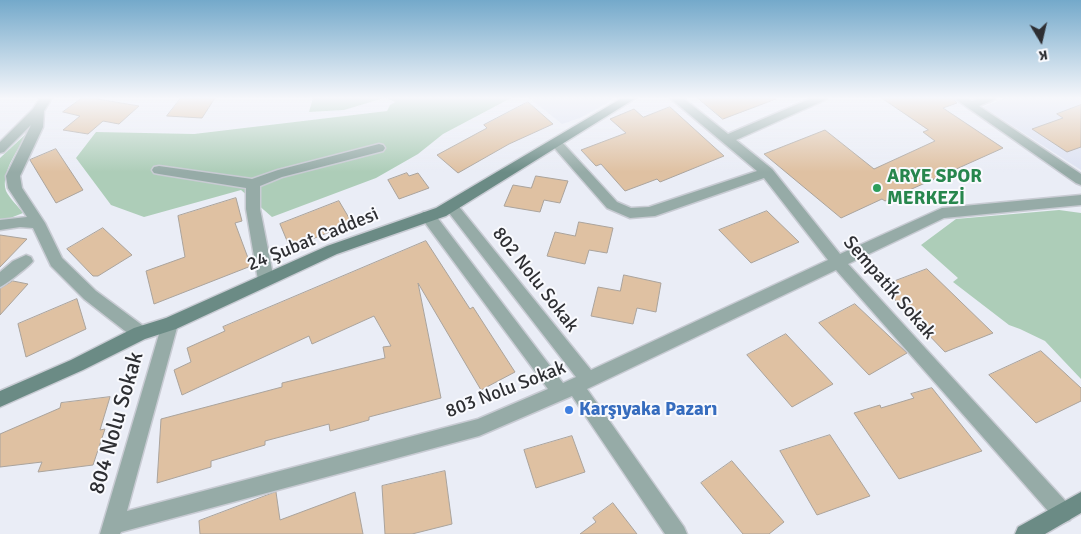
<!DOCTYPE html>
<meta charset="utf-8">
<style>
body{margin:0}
#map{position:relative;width:1081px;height:534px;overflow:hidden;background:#eaedf6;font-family:Signika,sans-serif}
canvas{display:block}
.north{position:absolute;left:1016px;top:15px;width:50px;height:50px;-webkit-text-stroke:4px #f9fafe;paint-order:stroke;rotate:171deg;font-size:14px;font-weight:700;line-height:20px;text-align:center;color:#2e2f33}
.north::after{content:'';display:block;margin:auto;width:18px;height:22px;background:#2e2f33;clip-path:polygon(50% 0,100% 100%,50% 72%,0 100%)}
</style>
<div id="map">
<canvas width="1081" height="534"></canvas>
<div class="north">K</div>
</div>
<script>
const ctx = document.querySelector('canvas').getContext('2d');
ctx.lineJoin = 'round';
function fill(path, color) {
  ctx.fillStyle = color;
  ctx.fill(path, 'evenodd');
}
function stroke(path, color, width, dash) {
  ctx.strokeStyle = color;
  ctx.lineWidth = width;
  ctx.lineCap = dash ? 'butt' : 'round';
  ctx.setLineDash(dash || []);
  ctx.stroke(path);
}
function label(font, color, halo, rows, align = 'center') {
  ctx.font = font + ' Signika,sans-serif';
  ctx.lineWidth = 4;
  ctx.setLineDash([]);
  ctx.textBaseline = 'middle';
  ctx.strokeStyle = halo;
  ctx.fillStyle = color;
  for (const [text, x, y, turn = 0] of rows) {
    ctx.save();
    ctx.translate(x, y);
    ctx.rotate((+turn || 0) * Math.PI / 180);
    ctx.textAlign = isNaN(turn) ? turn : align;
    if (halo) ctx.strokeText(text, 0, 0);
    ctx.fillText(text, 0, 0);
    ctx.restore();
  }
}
fill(new Path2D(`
 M529,98H613L606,104L580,118L562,124Z
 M1005,98H1081V170L983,107Z`), '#dde2f2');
fill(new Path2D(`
 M313,98H384L344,110L309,112Z
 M386,98H511L443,134L418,154L376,178L272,217L241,190L144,217L111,205L76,158L96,132L194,134L387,111L390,105L395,102Z
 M29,131C20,147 0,172 6,191C10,199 18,206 23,213L0,222V158Z
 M1059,210L1081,213V379L1045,341L1020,329L1009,325L953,282L958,278L921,245L956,219Z`), '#adcdb8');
const building = new Path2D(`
 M82,98H92L139,106L119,124L103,121L88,134L63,130L80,116L63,112Z
 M181,98H215L202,118L167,116Z
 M698,98H776V99L723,119Z
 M882,98H952L957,103L943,108L1003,148L885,201L882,199L841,218L764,154L825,130L874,169L935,141L923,132L928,130Z
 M528,102L553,124L509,144L458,173L437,155L487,128L484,125Z
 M1081,105V147L1067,152L1032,129L1063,118L1057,114Z
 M670,107L724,156L660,182L657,179L625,191L601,164L596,166L581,150L626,133L610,119L634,109L643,117Z
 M56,149L83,190L56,203L30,160Z
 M407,173L409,176L418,173L429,188L399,199L388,180Z
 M536,176L568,181L560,203L544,200L540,212L504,206L513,185L531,188Z
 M236,198L242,221L235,223L251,266L154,304L146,271L185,257L178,216Z
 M339,201L352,223L290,248L280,224Z
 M767,211L799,242L751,263L719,230Z
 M579,222L613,228L607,253L589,250L585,264L547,256L555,232L575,236Z
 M103,228L132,255L98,276H93L67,249Z
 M0,235L27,239L0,267Z
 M426,241L470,309L473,307L515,372L481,390L418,283L441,398L369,417V420L330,431L329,424L265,441V445L211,461V467L157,483L161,419L282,387V383L385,358L383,347L391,346L374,316L312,344L309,336L182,395L174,370L191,362L187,348L225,331L223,327Z
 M927,269L993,333L945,352L882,286Z
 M624,275L661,283L656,312L637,308L633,324L591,316L598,287L620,291Z
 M13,281L28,284L0,315V289Z
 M77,299L86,329L26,357L18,324Z
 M855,304L907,353L869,375L819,323Z
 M786,334L833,384L792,407L747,355Z
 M1041,351L1081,388V401L1036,423L989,375Z
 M932,388L982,451L899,479L854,413L880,405L881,408L914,398L911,394Z
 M110,397L100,430L105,429L93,465L38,472L42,462L0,467V434L60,408L61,403Z
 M830,435L870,496L817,515L780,451Z
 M572,436L585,472L536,488L524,450Z
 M732,461L784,522L769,534H743L701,483Z
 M445,471L452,524L412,534H385L382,486Z
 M276,492L280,520L355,492L363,534H200L199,521Z
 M613,503L637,534H580L596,522L593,518Z`);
fill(building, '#dfc1a2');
stroke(building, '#aaa39c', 1);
const street = new Path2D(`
 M40,98H52L44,111L43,127L20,176L22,188L45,223L62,258L96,291L146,328L148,333L146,338L140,340L134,338L84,299L51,266L33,228L20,227L0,230V220L27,217L8,188L6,176L31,125L4,152L0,153V142L33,109Z
 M670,98H683L728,134L812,98H827L825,100L736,140L772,169L840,254L942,208L1081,195V205L944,218L848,264L1070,506L1073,513L1070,520L1063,523L1056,520L836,270L587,389L684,527L687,534H665L572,396L479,436L121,532L120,534H100L162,324L164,319L170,317L176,319L178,324L127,511L478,419L548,389L423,220L421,216L423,212H433L563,383L576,377L446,209L444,206L446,203H456L591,370L828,260L764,178L655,216L630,218L607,208L550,143L552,140H560L617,202L631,208L649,207L757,171Z
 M954,98H967L972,101L979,98H995L993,100L979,106L1081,174V185L1076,183Z
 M379,144L383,145L385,148L383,151L282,177L260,186V209L274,280L271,284L266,286L261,284L258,280L246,209V188L159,174L154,173L152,170L154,167L159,166L252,179L278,170Z
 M26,255L31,257L33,261C31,265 5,285 0,287V272L13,261Z`);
const secondary = new Path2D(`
 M622,98H636L446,216L337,254L176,329L145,339L83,370L0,407V391L71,360L134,328L166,318L327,246L436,208Z
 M1081,492V513L1045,534H1015L1018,527Z`);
stroke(street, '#c8cbd3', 3);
stroke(secondary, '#c8cbd3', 3);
fill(street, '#96aba7');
fill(secondary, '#6b8b85');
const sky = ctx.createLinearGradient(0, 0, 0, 172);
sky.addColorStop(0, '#74a9ca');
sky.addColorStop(0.57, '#f6f7fb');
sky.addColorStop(1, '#f6f7fb00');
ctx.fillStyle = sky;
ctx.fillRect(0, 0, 1081, 172);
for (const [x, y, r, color] of [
 [877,188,5,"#2e9e5b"],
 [569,410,5,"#3f7fe0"]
]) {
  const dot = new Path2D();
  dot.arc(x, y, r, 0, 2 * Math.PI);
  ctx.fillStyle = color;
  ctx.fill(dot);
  stroke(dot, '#f9fafe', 2);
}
label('bold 19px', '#27864d', '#f9fafe', [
 ["ARYE SPOR",887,177],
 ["MERKEZİ",887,199]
], 'left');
label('19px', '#2e2f33', '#f9fafe', [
 ["24 Şubat Caddesi",313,240,-22],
 ["802 Nolu Sokak",535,280,52],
 ["Sempatik Sokak",889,288,49],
 ["803 Nolu Sokak",506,390,-21]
]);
label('bold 19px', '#366cbe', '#f9fafe', [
 ["Karşıyaka Pazarı",579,410]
], 'left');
label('22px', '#2e2f33', '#f9fafe', [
 ["804 Nolu Sokak",117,423,-74]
]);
</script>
